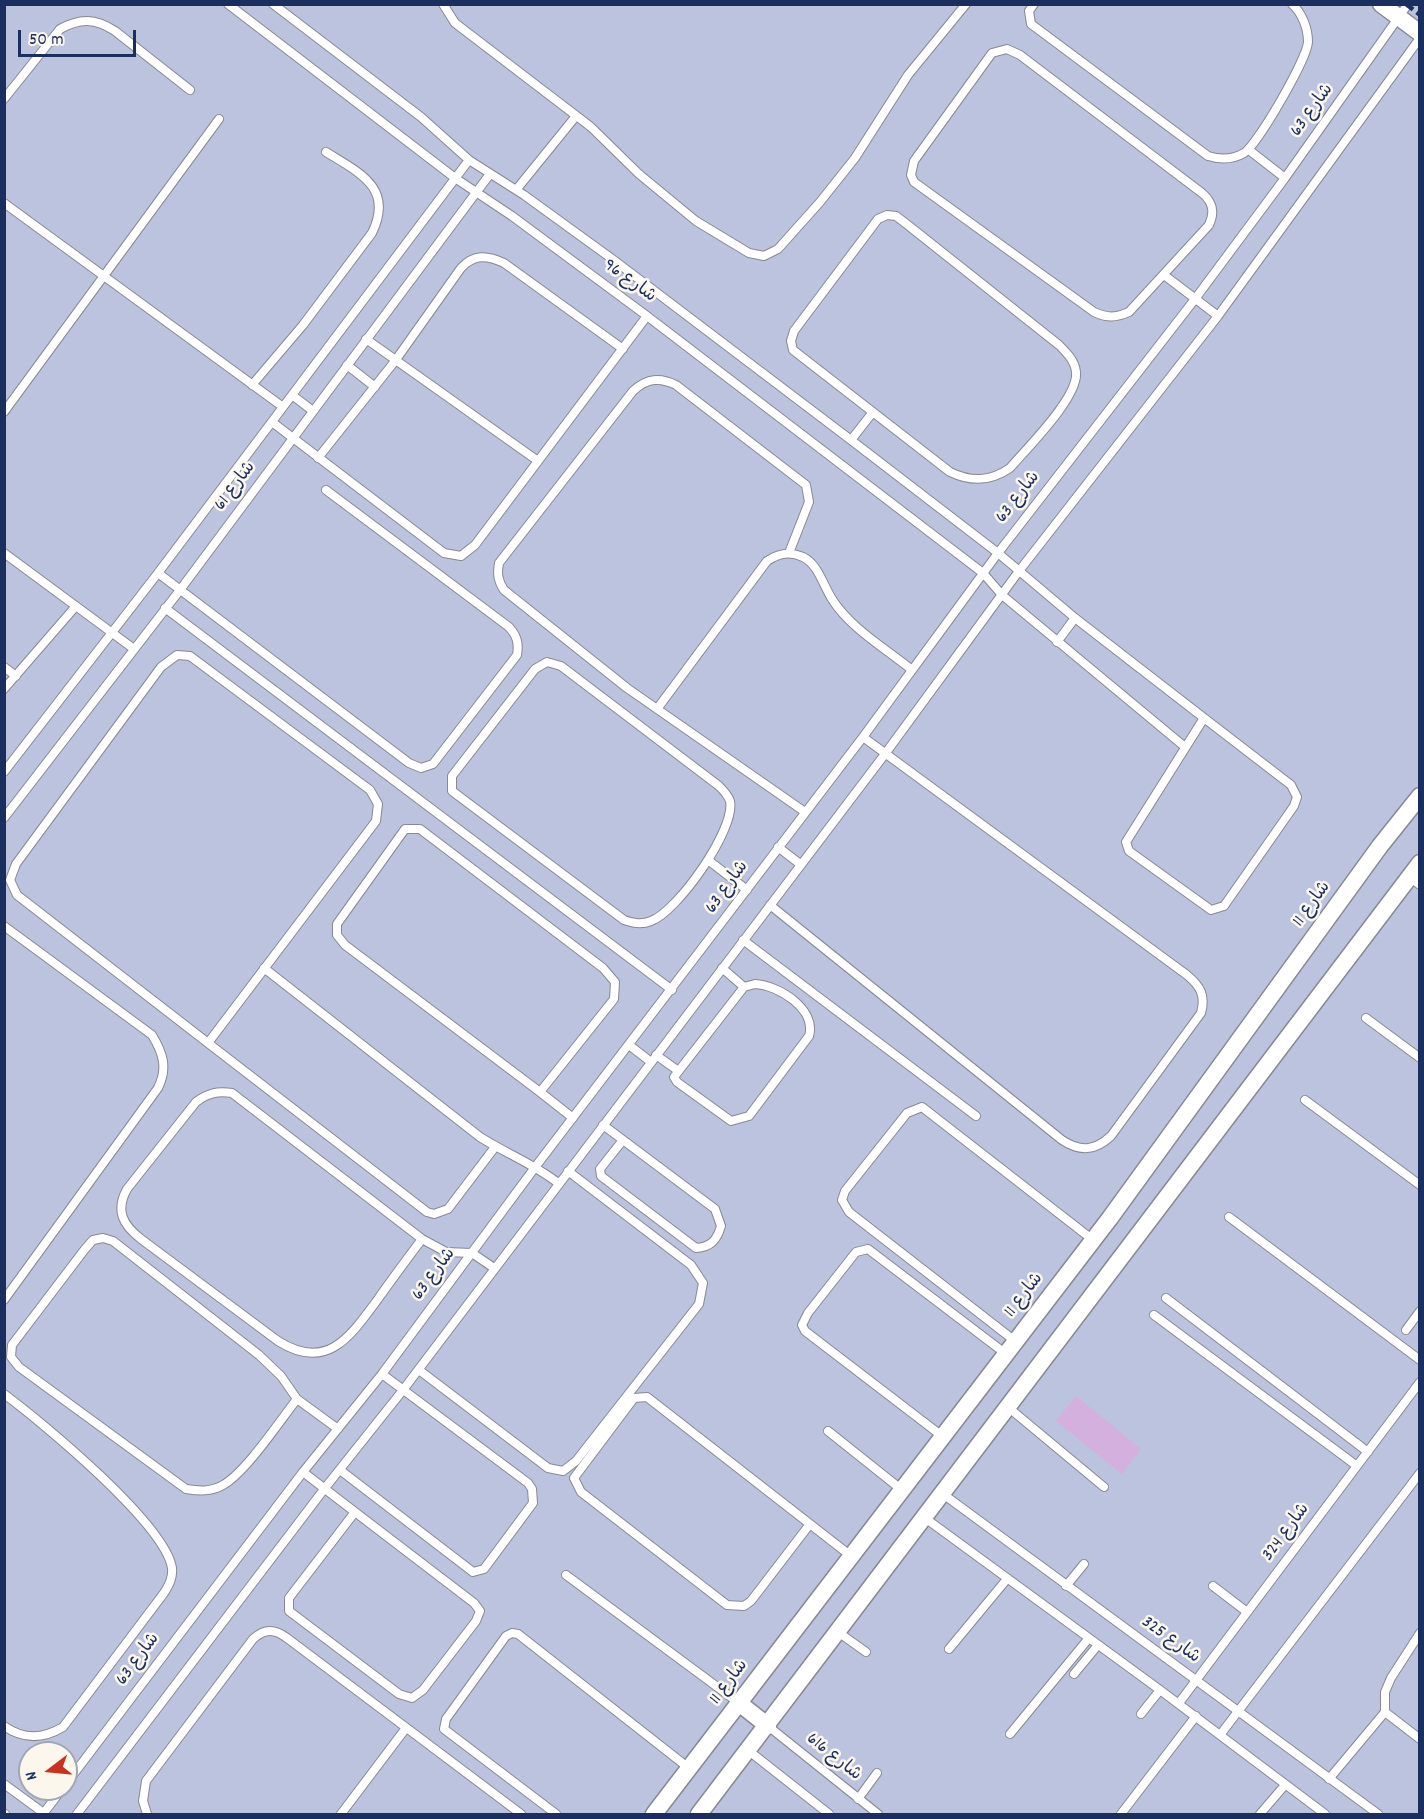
<!DOCTYPE html>
<meta charset="utf-8">
<style>
body{margin:0}
#map{position:relative;width:1424px;height:1819px;overflow:hidden;background:#f3e2c5;font-family:Dekko,sans-serif}
canvas{display:block}
.frame{position:absolute;inset:0;border:6px solid #1b2f5e;pointer-events:none}
.north{position:absolute;left:18px;top:1741px;width:60px;height:60px;box-sizing:border-box;background:#fbf7ec;border:2px solid #a1a7b3;border-radius:50%;rotate:254deg;font-size:16px;font-weight:700;line-height:24px;text-align:center;color:#1b2f5e}
.north::after{content:'';display:block;margin:auto;width:21px;height:27px;background:#c8321e;clip-path:polygon(50% 0,100% 100%,50% 72%,0 100%)}
.scale{position:absolute;left:18px;top:30px;width:118px;height:27px;box-sizing:border-box;border:3px solid #1b2f5e;border-top:0;padding-left:8px;font-size:18px;line-height:21px;white-space:nowrap;color:#1b2f5e;-webkit-text-stroke:4px #fbf7ec;paint-order:stroke}
</style>
<div id="map">
<canvas width="1424" height="1819"></canvas>
<div class="frame"></div>
<div class="north">N</div>
<div class="scale">50 m</div>
</div>
<script>
const ctx = document.querySelector('canvas').getContext('2d');
ctx.lineJoin = 'round';
function fill(path, color) {
  ctx.fillStyle = color;
  ctx.fill(path, 'evenodd');
}
function stroke(path, color, width, dash) {
  ctx.strokeStyle = color;
  ctx.lineWidth = width;
  ctx.lineCap = dash ? 'butt' : 'round';
  ctx.setLineDash(dash || []);
  ctx.stroke(path);
}
function label(font, color, halo, rows, align = 'center') {
  ctx.font = font + ' Dekko,"Playpen Sans Arabic",sans-serif';
  ctx.lineWidth = 5;
  ctx.setLineDash([]);
  ctx.textBaseline = 'middle';
  ctx.strokeStyle = halo;
  ctx.fillStyle = color;
  for (const [text, x, y, turn = 0] of rows) {
    ctx.save();
    ctx.translate(x, y);
    ctx.rotate((+turn || 0) * Math.PI / 180);
    ctx.textAlign = isNaN(turn) ? turn : align;
    if (halo) ctx.strokeText(text, 0, 0);
    ctx.fillText(text, 0, 0);
    ctx.restore();
  }
}
fill(new Path2D(`
 M5,5H1419V1814H5ZM30,1753H66V1789H30Z`), '#bcc3de');
fill(new Path2D(`
 M1076,1396L1141,1449L1122,1474L1056,1421Z`), '#d4b0df');
const service = new Path2D(`
 M228,4L455,178L512,216L647,316L983,573L1002,595L1185,747
 M273,4L421,117L469,160L524,195L615,261L851,440L998,553L1075,618L1204,718
 M443,4L455,23L591,127L639,174L696,221L749,253L764,256L778,249L820,202L855,158L908,75L966,4
 M1034,4L1029,11L1031,24L1208,156C1221,160 1232,160 1244,153C1258,144 1307,59 1308,42C1308,28 1302,13 1292,4
 M1007,49L1020,55L1202,193C1213,202 1215,212 1209,225L1129,312C1115,318 1107,318 1094,312L914,182L911,175L914,161L992,53Z
 M4,99L60,29C80,18 95,18 115,31L190,90
 M1249,150L1285,178
 M516,190L576,116
 M4,203L283,407
 M887,215L896,216L904,222L1059,345C1067,353 1075,361 1076,372C1079,397 1027,448 1010,468C990,482 971,482 950,472L793,350L791,341L794,331L878,219Z
 M1164,275L1218,316
 M366,339L538,461
 M347,365L375,387
 M252,385L303,325L372,233C394,188 360,173 326,152
 M292,395L313,411
 M4,412L219,119
 M272,422L444,553L461,556L475,545L647,316
 M851,440L873,412
 M318,458L395,361L461,268C474,254 487,255 504,263L623,349
 M4,553L134,649
 M789,553L809,502L806,485L676,385C660,377 647,378 633,391L499,563C497,574 498,581 504,590L627,688L805,812
 M158,573L409,763L421,768L433,764L517,655C519,643 517,636 509,627L326,490
 M165,608L672,990
 M1057,642L1075,618
 M547,662L561,666L719,786C724,791 728,795 730,801C736,829 677,912 651,921C641,925 633,923 624,920L452,791V776L535,669Z
 M4,667L16,676
 M4,689L76,606
 M657,709L767,561C779,553 790,551 803,557C818,564 823,585 832,599C850,628 885,648 912,670
 M1204,718L1291,785L1297,797L1294,806L1224,906L1211,910L1129,851L1126,842Z
 M4,772L158,573L469,160
 M4,818L180,590L490,174
 M778,847L800,864
 M708,860L747,890
 M1409,877L1420,885
 M770,905L1062,1140C1080,1152 1095,1151 1111,1136L1201,1013C1206,995 1200,986 1187,975L863,737
 M4,926L152,1035C163,1053 168,1068 158,1088L4,1300
 M743,940L976,1116
 M264,968L480,1137C507,1154 534,1164 558,1183
 M722,968L744,987
 M755,984C778,985 817,1009 809,1036L749,1116L731,1121L677,1082L674,1077L744,987Z
 M1366,1018L1420,1058
 M208,1043L17,895L10,880L16,864L161,667L177,655L190,656L370,790L378,804L376,821L208,1043L427,1212L434,1214L448,1209L495,1147
 M629,1045L651,1062
 M656,1055L677,1070
 M540,1092L345,945L337,935V924L405,829H420L603,968L615,982L614,999L540,1092L573,1118
 M1305,1100L1420,1185
 M603,1125L623,1140L600,1169L601,1176L696,1248C711,1247 717,1240 721,1226L715,1209L623,1140
 M1229,1217L1420,1360
 M103,1238L113,1241L259,1355L281,1376L297,1399C279,1422 246,1472 223,1485C211,1492 199,1491 186,1489L19,1367L11,1357L12,1345L85,1249L93,1240Z
 M422,1239C407,1259 392,1279 378,1299C350,1337 327,1372 278,1341L141,1239C123,1225 115,1211 127,1189L196,1102C208,1093 217,1091 232,1093L422,1239L446,1252L472,1253L494,1268
 M1166,1298L1368,1452
 M1154,1315L1357,1466
 M1406,1330L1420,1311
 M1015,1341L849,1212L842,1200L845,1191L907,1113L922,1107L1093,1240
 M419,1370L548,1468L563,1471L576,1461L699,1304L703,1283L691,1265L568,1171
 M4,1394C42,1422 165,1524 172,1568C173,1578 169,1585 164,1593L63,1727C43,1739 24,1740 4,1726
 M297,1399L338,1429
 M1009,1408L1104,1487
 M828,1431L902,1490
 M942,1436L805,1331L802,1325L808,1313L856,1252L868,1249L1006,1354
 M340,1470L473,1572L484,1569L533,1503L532,1489L528,1483L382,1374
 M303,1472L355,1512L289,1598V1611L399,1694L412,1698L423,1690L476,1621L480,1611L474,1603L355,1512
 M943,1494L1378,1814
 M925,1518L1160,1690L1325,1814
 M810,1524L751,1601L744,1606L727,1605L581,1492L574,1478L634,1398L647,1397L851,1556
 M566,1575L739,1703
 M1066,1586L1084,1564
 M1213,1586L1247,1612
 M838,1632L866,1652
 M949,1649L1007,1579
 M1074,1674L1098,1645
 M1179,1703L1420,1382
 M1385,1712L1420,1739
 M1141,1714L1160,1690
 M768,1726L878,1814
 M1010,1734L1089,1638
 M1220,1735L1420,1473
 M749,1751L829,1814
 M1329,1779L1385,1712V1692L1391,1678L1420,1633
 M4,1784L45,1814
 M66,1784L303,1472L382,1374L536,1166L863,737L998,553L1195,299L1285,178L1408,4
 M858,1799L877,1773
 M4,1814H5
 M43,1814L62,1789
 M77,1814L325,1488L403,1390L885,754L1019,571L1218,316L1420,38
 M147,1814L143,1801L146,1781L253,1639C265,1628 275,1629 287,1638L521,1814
 M341,1814L406,1728
 M556,1814L444,1729L446,1719L506,1636L512,1633L518,1634L690,1769
 M1121,1814L1196,1716
 M1260,1814L1285,1785`);
const minor = new Path2D(`
 M1381,4L1420,33
 M739,1703L768,1726
 M654,1814L1110,1218L1380,846L1420,796
 M699,1814L1420,863`);
stroke(service, '#878892', 10);
stroke(minor, '#878892', 19);
stroke(service, '#fff', 8);
stroke(minor, '#fff', 16);
stroke(new Path2D(`
 M1406,4L1420,15`), '#1b2f5e', 4.5, [9, 4.5]);
label('18px', '#1b2f5e', '#fbf7ec', [
 ["شارع 63",1313,111,-54],
 ["شارع 96",629,282,36],
 ["شارع 61",236,487,-53],
 ["شارع 63",1019,498,-52],
 ["شارع 63",728,888,-54],
 ["شارع 11",1313,905,-54],
 ["شارع 63",435,1275,-53],
 ["شارع 11",1025,1296,-52],
 ["شارع 324",1287,1533,-53],
 ["شارع 325",1170,1641,36],
 ["شارع 63",139,1660,-53],
 ["شارع 11",730,1683,-53],
 ["شارع 616",833,1758,39]
]);
</script>
